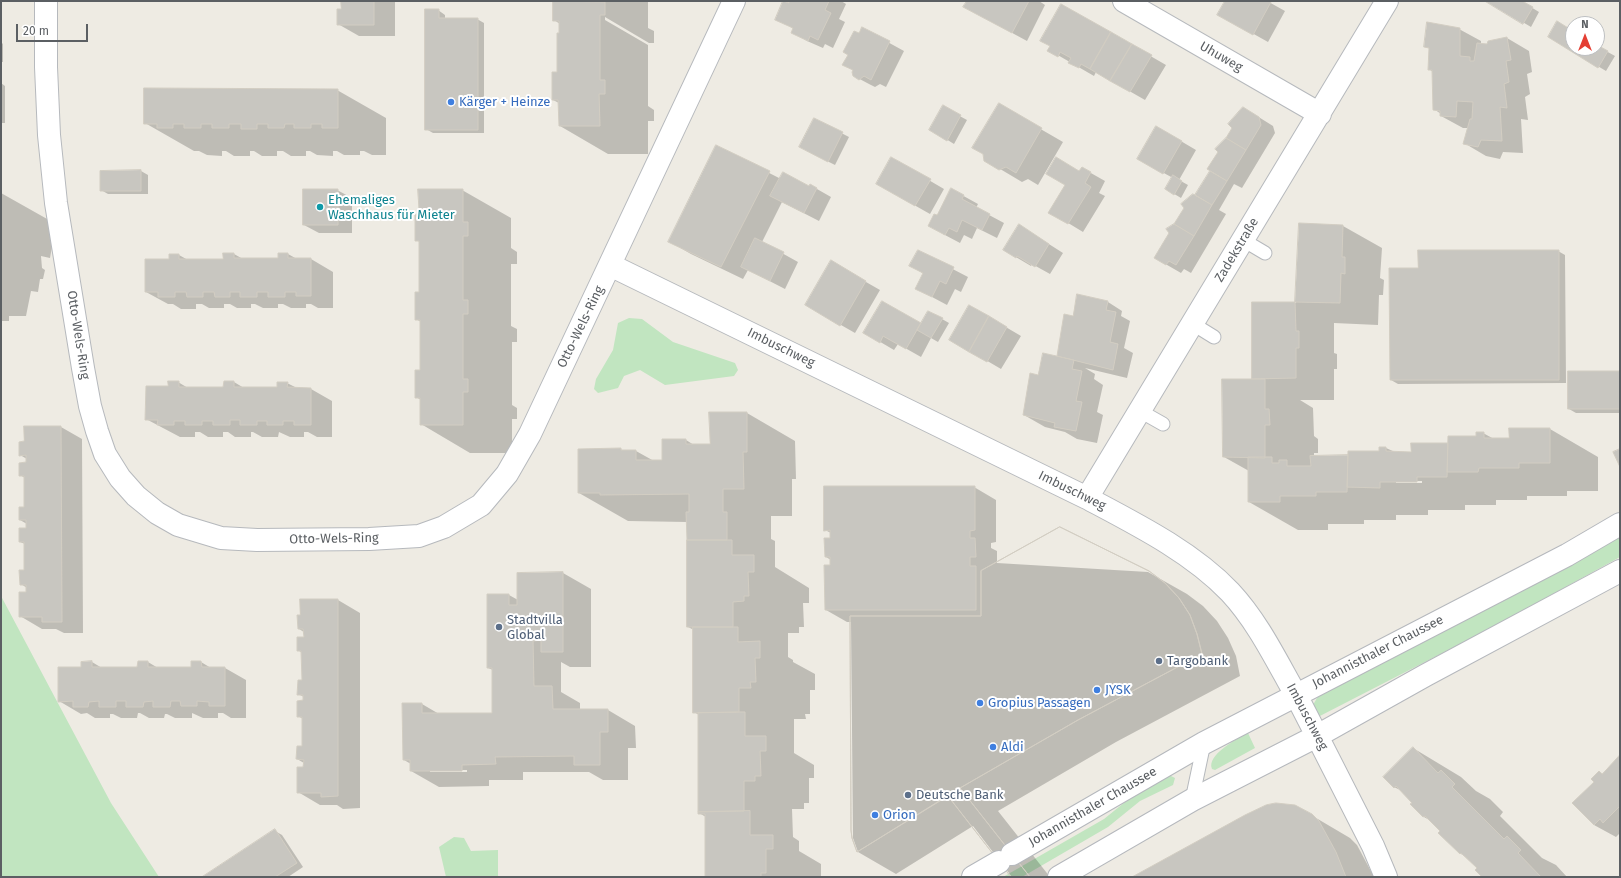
<!DOCTYPE html>
<meta charset="utf-8">
<style>
body{margin:0}
#map{position:relative;width:1621px;height:878px;overflow:hidden;background:#eeebe3;font-family:"Fira Sans",sans-serif}
canvas{display:block}
.frame{position:absolute;inset:0;border:2px solid #5b5f63;pointer-events:none}
.north{position:absolute;left:1565px;top:16px;width:40px;height:40px;box-sizing:border-box;background:#fff;border:1px solid #bdbfc1;border-radius:50%;rotate:0deg;font-size:11px;font-weight:700;line-height:16px;text-align:center;color:#5b5f63}
.north::after{content:'';display:block;margin:auto;width:14px;height:18px;background:#e43e33;clip-path:polygon(50% 0,100% 100%,50% 72%,0 100%)}
.scale{position:absolute;left:16px;top:24px;width:72px;height:18px;box-sizing:border-box;border:2px solid #5b5f63;border-top:0;padding-left:5px;font-size:12px;line-height:14px;white-space:nowrap;color:#5b5f63;-webkit-text-stroke:3px #fff;paint-order:stroke}
</style>
<div id="map">
<canvas width="1621" height="878"></canvas>
<div class="frame"></div>
<div class="north">N</div>
<div class="scale">20 m</div>
</div>
<script>
const ctx = document.querySelector('canvas').getContext('2d');
ctx.lineJoin = 'round';
function fill(path, color) {
  ctx.fillStyle = color;
  ctx.fill(path, 'evenodd');
}
function stroke(path, color, width, dash) {
  ctx.strokeStyle = color;
  ctx.lineWidth = width;
  ctx.lineCap = dash ? 'butt' : 'round';
  ctx.setLineDash(dash || []);
  ctx.stroke(path);
}
function label(font, color, halo, rows, align = 'center') {
  ctx.font = font + ' "Fira Sans",sans-serif';
  ctx.lineWidth = 4;
  ctx.setLineDash([]);
  ctx.textBaseline = 'middle';
  ctx.strokeStyle = halo;
  ctx.fillStyle = color;
  for (const [text, x, y, turn = 0] of rows) {
    ctx.save();
    ctx.translate(x, y);
    ctx.rotate((+turn || 0) * Math.PI / 180);
    ctx.textAlign = isNaN(turn) ? turn : align;
    if (halo) ctx.strokeText(text, 0, 0);
    ctx.fillText(text, 0, 0);
    ctx.restore();
  }
}
fill(new Path2D(`
 M629,318L642,319L673,342L735,363L738,370L734,376L665,385L640,370L624,376L618,388L598,393L594,389L596,379L613,350L618,323Z
 M1620,537V557L1495,626L1316,718L1313,705L1317,698L1325,692L1487,609Z
 M1,596L111,803L159,877H1Z
 M1248,733L1255,748L1215,770L1212,769C1206,755 1238,738 1248,733Z
 M1169,775L1175,778L1173,785L1140,801L1108,827L1022,877H1003L1104,819L1135,794Z
 M454,837L464,838L471,851L498,850V877H446L439,847Z`), '#c1e5c0');
fill(new Path2D(`
 M342,1H395V36H359L338,24L342,10Z
 M554,1H648V28L654,31V43H649L605,17V20L648,45V106L654,110V121H648V154H608L560,126L559,103L553,100L558,73L560,24L554,20Z
 M791,1H841L846,4L839,19L845,22L833,48L825,44L823,48L807,41L792,32L794,29L776,19Z
 M968,1H1039L1045,5L1027,41L979,15Z
 M1226,1H1267L1285,11L1268,42L1218,14Z
 M1487,1H1521L1539,12L1531,27Z
 M1062,5L1166,65L1145,100L1096,72L1094,76L1049,50Z
 M438,10L445,15V19H477L484,23V133H433L426,129Z
 M862,28L904,51L886,87L880,84L875,87L869,84L854,76L853,70L843,65Z
 M1459,29L1481,41V44L1488,45L1507,38L1529,51L1532,72L1527,74L1530,94L1525,97L1528,120L1521,119L1523,153L1503,152L1500,159L1486,156L1464,143L1469,128H1463L1441,116V114L1434,109L1433,72L1429,69L1430,49L1425,46Z
 M1573,32V48H1597V46L1615,56L1606,71L1549,37Z
 M1,42L3,44V62H1Z
 M1,83L5,86V123H1Z
 M337,90L386,118V155H372L364,151H360V155H344L337,151H333V156L317,155L310,151H306V156H291L283,151H277V156H262L254,151H250V156H234L226,151H222V156L207,155L199,151H194L145,123Z
 M999,105L1063,142L1038,185L1028,179L1022,182L985,160Z
 M943,107L967,120L954,144L930,129Z
 M1257,116L1273,126L1275,133L1242,188L1234,184L1219,210L1226,214L1191,273L1184,269L1181,273L1155,258L1206,202L1216,173Z
 M814,119L849,137L835,165L807,151Z
 M1157,127L1196,150L1179,180L1188,185L1181,198L1166,189L1173,178L1138,159Z
 M716,146L781,179L809,187L810,185L831,197L819,221L782,202L762,242L798,262L785,289L748,270L743,279L691,254L670,242Z
 M891,158L944,189L930,214L877,184Z
 M1082,168L1105,181L1099,193L1105,196L1083,232L1050,212Z
 M141,171L148,175V194H108L101,190Z
 M951,189L978,204L976,208L1004,223L997,238L977,228L972,239L964,235L960,243L943,234L938,217Z
 M337,190L352,198V233H319L304,225Z
 M462,190L511,218V248L517,252V264H511V326L517,329V342H512V405L517,408V419H512V453H470L421,424V400L416,397L421,371V322L416,319L420,293V242L416,240L420,215Z
 M1,193L56,224L50,258L41,256L42,268L45,270L43,279H40L38,292L31,291L26,316H9V321H1Z
 M1300,224L1343,226L1382,248L1380,278L1384,280L1383,295H1379L1378,325L1334,323V353L1337,354V369H1334V400H1300L1313,408L1314,436L1318,439V453H1314V457L1349,456L1380,452V448H1386L1395,452L1412,453L1477,437L1483,433L1494,439H1510L1550,429L1598,457V491H1567V496H1527V500H1496V505H1465V510H1428V515H1396V520H1364V524H1328V530H1298L1249,502V471L1224,457L1256,380L1253,378V303H1296ZM1396,481H1422V483H1396Z
 M1019,225L1063,253L1050,274L1032,264L1031,266L1004,250Z
 M918,251L968,277L961,292L955,289L947,305L917,289L924,274L911,266Z
 M1558,251L1565,255L1566,383L1398,384L1391,380L1419,269Z
 M224,254H234L243,259H279L288,254L297,259H311L333,272V308H318L311,304H306V308H291L283,304H278V308H263L255,304H251V308H237L230,304H224V308H209L202,304H196V309H181L173,304H168L146,292L170,260L179,255L188,260H224Z
 M831,262L880,290L855,333L806,305Z
 M1078,295L1108,302L1122,311L1121,316L1130,321L1124,348L1133,353L1127,378L1085,368L1095,374L1094,379L1103,385L1097,412L1103,415L1097,443L1077,439L1065,432L1045,427L1024,415L1039,376L1058,358L1065,315L1073,317Z
 M883,302L921,324L942,319L949,323L938,342L931,338L921,357L898,344L894,350L865,333Z
 M970,306L1021,336L1001,369L950,339Z
 M1620,372V413H1576L1569,409Z
 M178,382L188,388H224L225,382H234L244,388H278L287,383L297,388L311,389L332,401V437H317L308,432H304V437H290L279,432L278,437H262L253,432H251V437H235L228,432H223V437H208L200,432H195V437H180L146,419L169,387Z
 M747,413L795,441L796,479H792V516H771V539L775,541V567L809,588V603H803L804,627H799V633H788V657L793,660V662L815,674V690H810V714H805L806,719H794V753L814,765V778H809V803H804V809H792L793,837L799,841V851L821,864V877H706V817L699,813V715L694,712V630L688,627L687,522L628,521L579,493L620,449L624,451H636L654,461H663V440H686L694,445H711Z
 M61,427L82,439L83,633H64L56,629H42L20,616L27,593V588L21,584L25,571V544L20,542L27,529V524L20,520L25,508V478L20,475L27,463V459L20,455Z
 M974,487L996,500V542L991,543V548L997,551V563L1148,572L1187,594L1203,606L1217,621L1228,638L1236,656L1240,676L1116,742L998,811L1050,877H1012L973,826L896,874L858,852L853,838L851,622H847L826,610L831,566V560L826,557L831,539V533L825,530Z
 M563,573L591,589V667H570L561,662V692L580,703V710H608L635,726L636,748H628V780H603L589,772H523V780H489V786L439,787L411,771V764L404,760L422,704L439,714H493V670L488,668V595H509L518,600ZM430,770H467V772H430Z
 M301,600H338L360,613V808L343,809L337,805H320L298,792L304,763L297,759L303,747V719L298,716L304,701V697L298,694L303,681L302,653L298,650L305,638L304,632L299,629L301,616Z
 M92,662L102,668H138L148,662L158,668H193L201,662L211,668H225L246,680V718H231L223,713H218V718H203L192,713V718H175L167,714H165L164,718H149L140,713H138L137,718H121L113,714H110V718H95L87,713L81,714L59,701L82,668Z
 M1413,748L1461,777L1476,791L1490,799L1503,812L1500,816L1542,858L1556,865L1567,877H1483L1478,868L1468,858L1461,854L1440,833L1441,831L1431,821L1424,817L1402,791L1394,787Z
 M1620,757V833L1616,837L1594,825L1595,781L1600,772L1603,774Z
 M1311,815L1350,838L1357,845L1374,877H1134Z
 M275,831L282,835L303,867L288,877H204Z`), '#0003');
const building = new Path2D(`
 M341,1H374V25H337V9H341Z
 M553,1L605,2V15H600V80H605V94H599L600,126H559L558,100H552V72H557V33H559V21H553Z
 M783,1L789,3V1H829L825,10L831,13L818,40L810,36L808,41L791,33L793,28L775,20Z
 M967,1H1029L1012,33L963,7Z
 M1225,1H1269L1271,2L1253,35L1217,15Z
 M1485,1H1522L1533,7L1523,24Z
 M1061,4L1111,32L1090,69L1081,64L1079,68L1068,63L1071,58L1060,52L1058,57L1047,51L1050,46L1040,41Z
 M425,9H439V18H478V130H425Z
 M1557,21L1573,31V48H1597V45L1608,51L1598,68L1548,37Z
 M1427,22L1460,28V56L1470,57V61H1474L1477,43L1487,44L1488,41L1507,37L1511,60L1506,61L1509,82L1504,84L1507,108L1500,107L1502,141L1481,140L1478,147L1463,144L1470,119H1472L1473,102L1457,101L1456,117L1440,116V111L1433,110L1432,70H1428L1429,48L1424,47Z
 M862,27L890,41L871,80L864,76L859,80L853,76L852,72L853,70L842,65L848,55L843,52L854,31L859,33Z
 M1111,32L1132,44L1110,81L1090,69Z
 M1132,44L1152,55L1130,92L1110,81Z
 M144,88L338,89V128H322V124H311V128H294V124H285L284,128H268V124H257V129H241V124H229V128H212V124H201V128H184V124H173V128H157V124H144Z
 M999,103L1042,128L1016,173L1006,167L999,170L984,161L983,154L972,148Z
 M943,105L961,115L947,141L929,130Z
 M1243,107L1259,117L1261,125L1246,150L1226,138L1232,128L1228,124Z
 M814,118L843,132L828,162L799,147Z
 M1156,126L1182,141L1163,174L1137,159Z
 M1226,138L1246,150L1227,181L1207,169L1218,152L1215,149Z
 M716,145L770,171L721,267L668,242Z
 M891,157L931,179L915,206L876,184Z
 M1056,157L1079,171L1082,167L1091,172L1085,183L1091,187L1068,224L1048,213L1065,185L1046,174Z
 M141,170V191H100V171Z
 M1210,171L1227,181L1212,205L1195,195Z
 M783,172L809,186L810,184L817,188L804,213L770,196Z
 M1173,175L1182,181L1174,195L1165,189Z
 M951,188L964,195L962,199L990,214L982,230L962,220L957,232L949,228L945,235L928,226L934,214L937,215Z
 M303,189H338V225H303Z
 M418,189H463V222H468V236H463V300H468V314H463V379H468V392H463V425H420V398H415V370H420V320H415V292H419V241H415V214H419Z
 M1193,194L1212,205L1194,236L1174,224L1184,208L1181,204Z
 M1299,223L1343,225L1342,257H1345V274L1341,273L1340,303L1295,302Z
 M1019,224L1049,244L1035,267L1017,256L1016,258L1003,250Z
 M1174,224L1194,236L1176,265L1169,261L1166,265L1154,258L1169,233L1166,229Z
 M755,238L784,252L770,281L741,267Z
 M918,250L954,267L946,284L940,281L932,297L915,289L923,273L909,266Z
 M1418,250H1559V380H1390L1389,268H1418Z
 M223,253H234V258H278V253H288V258H311V296H296V292H285V297H268V292H257V297H240V292H230V297H215L214,292H203V297H187L186,292H175V297H158V292H145V259H169V254H179V259H223Z
 M831,260L866,281L840,326L805,305Z
 M1077,294L1108,301L1106,310L1116,312L1110,342L1118,344L1113,370L1057,356L1064,314L1073,316Z
 M882,301L921,323L906,349L883,336L880,343L863,333Z
 M1252,302H1295L1296,331H1299V348H1296V378L1252,379Z
 M969,305L989,316L969,352L949,340Z
 M928,311L943,318L931,338L917,330Z
 M989,316L1007,327L987,362L969,352Z
 M1043,353L1074,360L1072,369L1082,371L1076,401L1082,402L1076,431L1054,427L1055,423L1023,415L1030,373L1038,375Z
 M1568,371H1620V409H1568Z
 M1222,379H1265V409H1269L1270,425H1265V458L1223,457Z
 M168,381H179V387H223L224,381H234V387H277V382H288L287,387L311,388V425H294V421H283V425H267V421H257V425H240V420H230V425H213V421H202V425H185V421H174V425H157L158,420H145L146,386H168Z
 M709,412H747V452H743L744,489H723V512H727V540H687L686,512H689V494L600,495V493H578V449L621,448V450H636V460H662V439H686V444H710Z
 M24,426H61L62,622H42V617H19V592H26V585H20L19,570H24V542H19V528H26V520H19V507H24V476H19V463L26,462V455L19,456V442L24,441Z
 M1509,428H1550V463H1519V468H1479L1478,472H1447L1448,436H1476V432H1484V438H1509Z
 M1411,443H1448L1447,477H1417V482H1380V488L1347,487L1348,451H1379V447H1386V451L1411,452Z
 M1620,449V467L1613,452Z
 M1348,455L1347,492H1316V496H1280V502H1248V457H1272V463H1279V460H1287V466H1311L1310,456Z
 M824,486H975V530L970,531V538H975L976,557H970V566H976V610H825L824,565H830V557H825L824,538H830V530L824,531Z
 M1060,527L1149,571L1165,583L1179,598L1190,615L1197,634L1202,654L1078,720L960,788L1030,877H1011L948,796L857,852L852,838L851,830L850,616H981V571Z
 M1060,527L1149,571L1165,583L1179,598L1190,615L1197,634L1202,654L1078,720L960,788L857,852L852,838L851,830L850,616H981V571Z
 M687,540H732V555H754V572H748L749,596H744V601L733,602V627H687Z
 M563,572V652H541V640L533,641L534,686H552L553,709H608V732H600V765H574V756L495,757L496,764L462,765V771H410V760H403L402,703H422V713H492V668H487V594H509V605H517V573Z
 M300,599H338V796L321,797V793H297V767H303L304,760L296,759L297,746H302V717H297V701L303,700V695H297L298,680H302L301,651H297V637H304L303,629H298L297,615H300Z
 M693,627H738V642L760,641V658H755L756,682H750L751,688H739V712L693,713Z
 M92,661V667H137L138,661H148V667H191V661H201L202,667H225V706H209V702L197,701V706H181L180,701H171L170,707H153V701L144,702L143,707H126V701H116V707H99V701L89,702L88,707H73V701L58,702V667H81V662Z
 M739,712H745V736H766V751H760L761,776H755V781H744V811L698,812V713Z
 M1413,747L1438,773L1441,770L1455,784L1452,787L1504,839L1507,836L1521,850L1518,853L1541,877H1482L1475,870L1477,868L1461,853L1460,854L1438,833L1440,831L1425,816L1423,817L1410,804L1412,803L1396,786L1394,788L1383,777Z
 M1620,755V806L1603,823L1600,819L1594,825L1572,803L1594,782L1591,779L1599,771L1602,774Z
 M960,788L1030,877H1011L948,796Z
 M1276,803L1295,805L1312,814L1319,821L1336,852L1346,877H1132L1245,815L1266,805Z
 M750,811V835H773V849H766V873H761V877H705V814H698V812Z
 M275,829L297,863L275,877H202Z`);
fill(building, '#c8c6c0');
stroke(building, '#d2cdc2', 1);
const lane = new Path2D(`
 M1243,240L1265,253
 M1193,324L1214,337
 M1140,411L1163,424
 M1192,800L1204,743`);
const street = new Path2D(`
 M46,1V67L49,135L56,203L83,368L90,406L97,431L105,454L120,478L136,496L157,513L178,525L221,538L257,540L369,539L419,536L444,527L481,505L507,474L530,434L734,1
 M1124,1L1320,114
 M610,265L1087,498C1136,524 1192,552 1230,592C1258,622 1276,660 1296,695
 M1087,498L1387,1
 M1317,736L1373,846L1386,877`);
const secondary = new Path2D(`
 M1296,695L1317,736
 M1012,854L1204,743L1567,555L1620,524
 M973,877L999,862
 M1059,877L1192,800L1317,736L1426,675L1620,571`);
stroke(lane, '#b6b9bd', 15);
stroke(street, '#b6b9bd', 24);
stroke(secondary, '#b5b8bd', 24);
stroke(lane, '#fff', 13);
stroke(street, '#fff', 22);
stroke(secondary, '#fff', 22);
for (const [x, y, r, color] of [
 [451,102,4,"#3f7fe0"],
 [320,207,4,"#0f9aa8"],
 [499,627,4,"#5c6f8a"],
 [1159,661,4,"#5c6f8a"],
 [1097,690,4,"#3f7fe0"],
 [980,703,4,"#3f7fe0"],
 [993,747,4,"#3f7fe0"],
 [908,795,4,"#5c6f8a"],
 [875,815,4,"#3f7fe0"]
]) {
  const dot = new Path2D();
  dot.arc(x, y, r, 0, 2 * Math.PI);
  ctx.fillStyle = color;
  ctx.fill(dot);
  stroke(dot, '#fff', 1.5);
}
label('13px', '#5b5f63', '#fff', [
 ["Uhuweg",1221,57,30],
 ["Zadekstraße",1237,250,-59],
 ["Otto-Wels-Ring",581,327,-64],
 ["Otto-Wels-Ring",78,335,81],
 ["Imbuschweg",781,348,26],
 ["Imbuschweg",1072,491,26],
 ["Otto-Wels-Ring",334,539,-1],
 ["Johannisthaler Chaussee",1378,652,-27],
 ["Imbuschweg",1307,717,62],
 ["Johannisthaler Chaussee",1093,807,-30]
]);
label('13px', '#366cbe', '#fff', [
 ["Kärger + Heinze",459,102],
 ["JYSK",1105,690],
 ["Gropius Passagen",988,703],
 ["Aldi",1001,747],
 ["Orion",883,815]
], 'left');
label('13px', '#0d838f', '#fff', [
 ["Ehemaliges",328,200],
 ["Waschhaus für Mieter",328,215]
], 'left');
label('13px', '#4e5e75', '#fff', [
 ["Stadtvilla",507,620],
 ["Global",507,635],
 ["Targobank",1167,661],
 ["Deutsche Bank",916,795]
], 'left');
</script>
